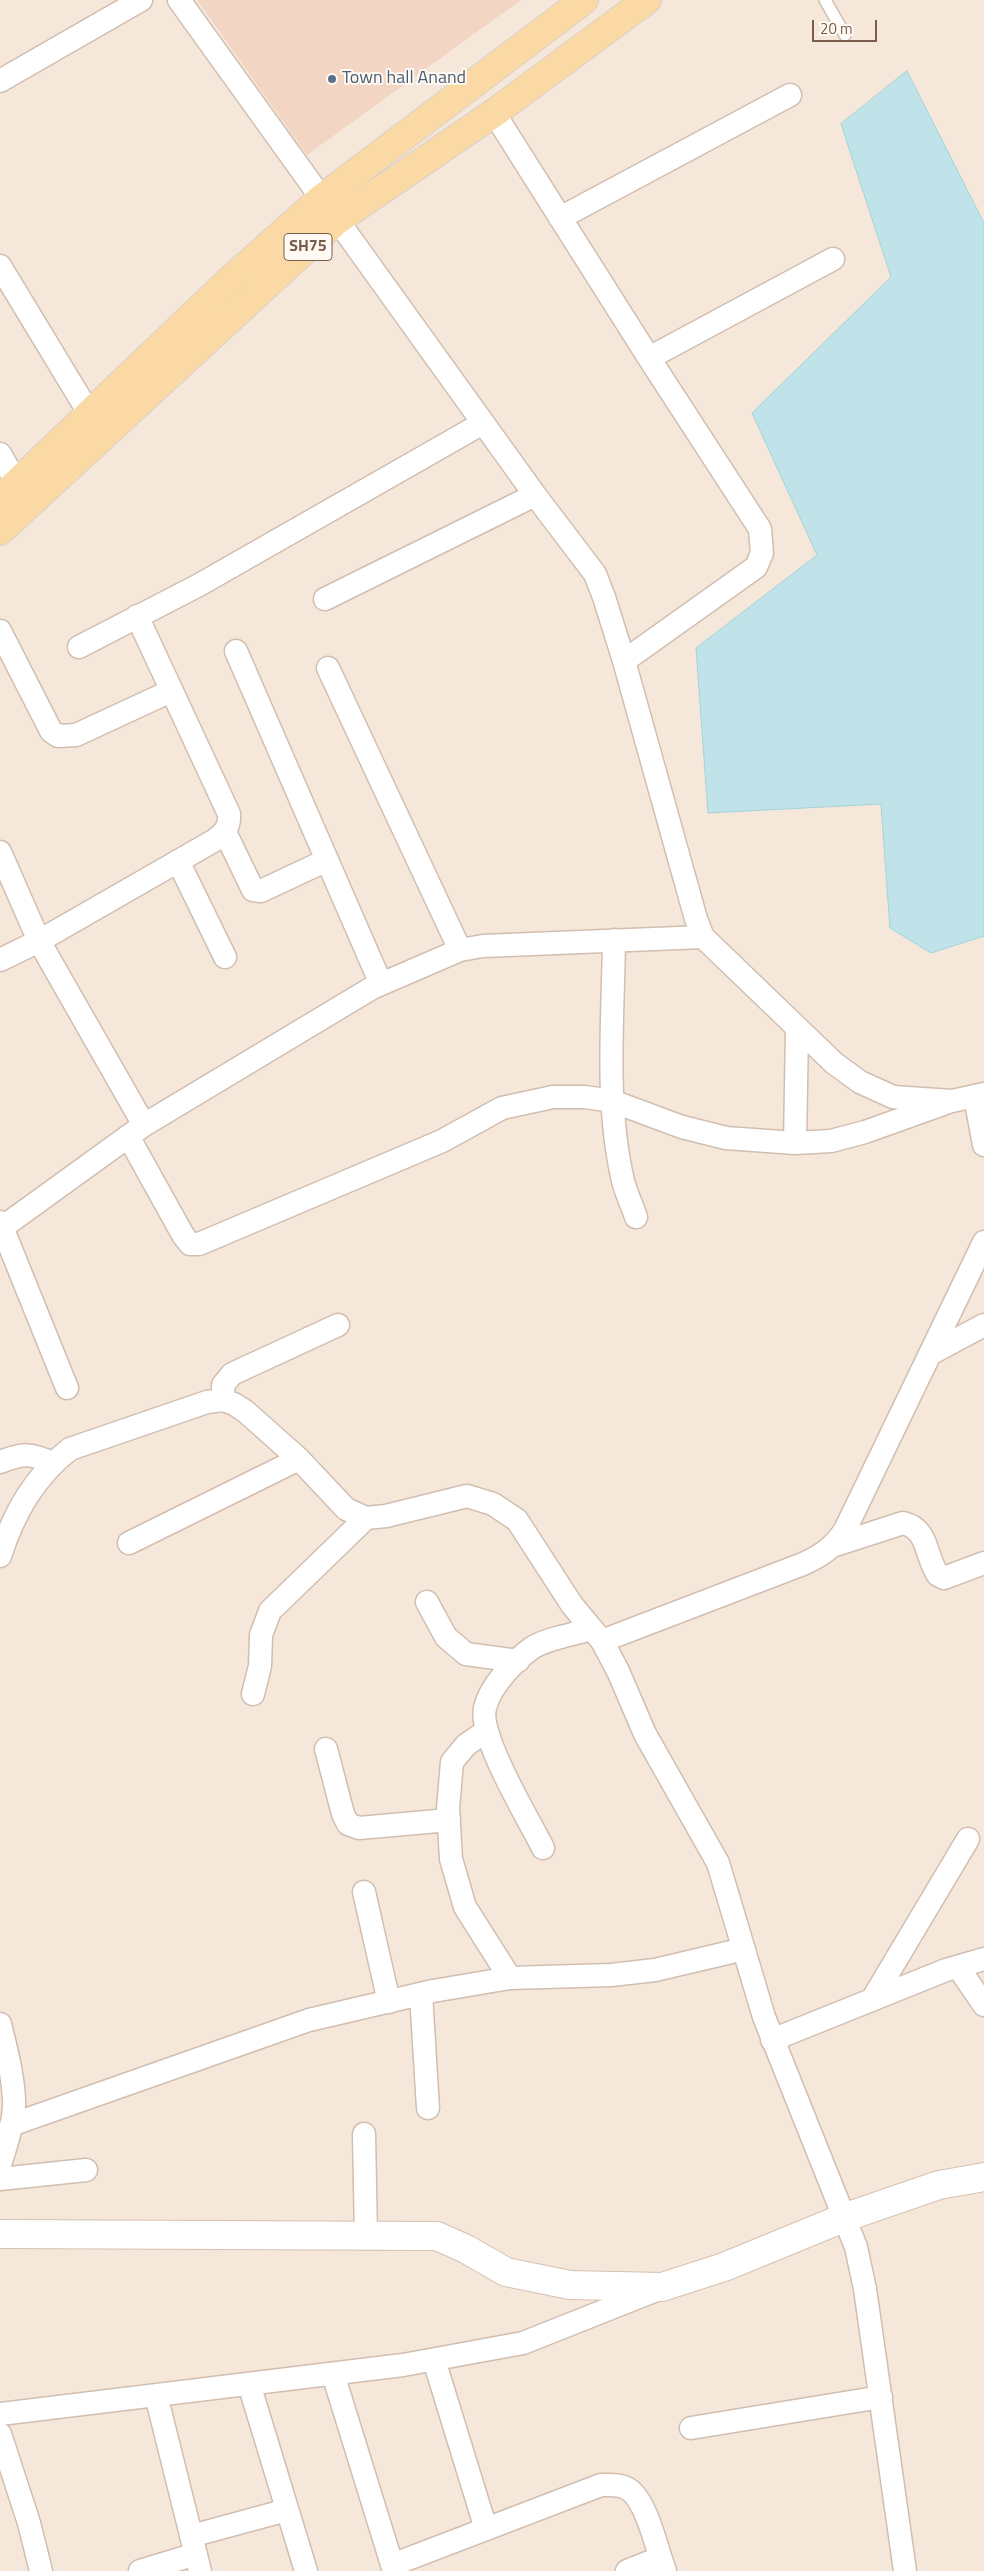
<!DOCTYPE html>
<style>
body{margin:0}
#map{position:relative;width:984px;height:2571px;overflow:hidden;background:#fdf6ec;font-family:"Titillium Web",sans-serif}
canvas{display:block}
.scale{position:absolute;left:812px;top:20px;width:65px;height:22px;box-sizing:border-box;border:2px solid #7a5c4d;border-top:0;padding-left:6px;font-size:15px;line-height:18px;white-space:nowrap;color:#7a5c4d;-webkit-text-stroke:4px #fffaf3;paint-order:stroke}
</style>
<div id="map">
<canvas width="984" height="2571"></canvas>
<div class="scale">20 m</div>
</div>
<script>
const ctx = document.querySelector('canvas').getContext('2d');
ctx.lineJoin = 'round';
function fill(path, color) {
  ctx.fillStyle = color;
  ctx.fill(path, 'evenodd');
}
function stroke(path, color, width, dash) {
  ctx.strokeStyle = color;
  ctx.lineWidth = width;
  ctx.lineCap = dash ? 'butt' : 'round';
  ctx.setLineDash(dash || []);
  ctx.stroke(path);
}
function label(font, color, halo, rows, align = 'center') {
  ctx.font = font + ' "Titillium Web",sans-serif';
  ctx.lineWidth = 4;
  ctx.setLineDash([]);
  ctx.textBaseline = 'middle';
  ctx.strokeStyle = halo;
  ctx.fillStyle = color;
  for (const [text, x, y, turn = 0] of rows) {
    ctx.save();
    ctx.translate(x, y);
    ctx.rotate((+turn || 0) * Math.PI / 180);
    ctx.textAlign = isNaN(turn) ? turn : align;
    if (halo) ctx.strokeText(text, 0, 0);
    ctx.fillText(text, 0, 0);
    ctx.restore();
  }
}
fill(new Path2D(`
 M0,0H984V2571H0Z`), '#f5e8da');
const water = new Path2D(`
 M907,71L984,223V936L931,953L890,928L881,804L708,813L696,648L817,555L752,413L891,277L841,124Z`);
fill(water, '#bfe3e8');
stroke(water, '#a5d3da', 1);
fill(new Path2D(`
 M197,0H521L307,155Z`), '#f3d5c3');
const lane = new Path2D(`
 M825,0L845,35`);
const street = new Path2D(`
 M179,0L535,495L595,574L604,597L624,661L696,919L703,937L834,1063L860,1082L893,1097L952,1101L984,1094
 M0,81L141,0
 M494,113L649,358L760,529L762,553L756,567L624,661
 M560,218L790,95
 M0,266L89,413
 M649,358L833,259
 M0,454L17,483
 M325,599L535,495
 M0,631L51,731L58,736L76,735L171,691
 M79,647L199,585L483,423
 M236,651L381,984
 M328,668L460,950
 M225,832L253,890L261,891L327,860
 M0,852L39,941L144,1125
 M178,861L225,957
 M614,940C613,1020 605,1103 623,1181C626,1193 632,1205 636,1217
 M0,960L39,941L215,840C225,832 230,827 229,814L137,616
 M975,1097L984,1145
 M128,1136L183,1235L190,1244H199L442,1141L502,1108L553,1097H585L612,1101L682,1127L726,1138L795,1143L831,1141L865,1132L946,1103
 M795,1143L797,1029
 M0,1222L67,1388
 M0,1229L144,1125L372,988L460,950L483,946L703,937
 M930,1354L984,1325
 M223,1400V1385L232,1374L338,1325
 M0,1462C24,1453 30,1453 53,1463
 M129,1543L299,1459
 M835,1545L903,1523C929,1529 925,1556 938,1575L944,1578L984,1563
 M0,1556C14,1513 34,1477 70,1449L207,1402L223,1400L234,1404L245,1411L299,1459L346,1509L366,1518L386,1516L467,1496L493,1504L517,1520L572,1605L602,1641L618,1671L645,1734L718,1863L764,2017L856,2247L865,2289L905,2571
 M427,1602L446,1637L466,1654L518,1661
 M602,1641L803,1564C821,1556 834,1547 845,1530L984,1242
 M253,1694L260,1666L261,1635L270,1611L366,1518
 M486,1731L466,1745L452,1762L448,1808L451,1859L465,1907L510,1978
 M326,1749L343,1814L348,1824L359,1828L449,1820
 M543,1848C529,1820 478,1736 485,1708C490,1686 514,1661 532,1648C545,1639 575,1634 591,1629
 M364,1892L389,2002
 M958,1967L984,2005
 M421,1994L428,2108
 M872,2000L968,1839
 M0,2024C6,2049 13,2074 14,2100C15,2122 6,2144 0,2165
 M772,2040L946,1970L984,1959
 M11,2125L309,2020L433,1991L510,1978L611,1975L655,1970L744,1949
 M364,2134L366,2236
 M0,2179L86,2170
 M434,2360L486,2529
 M333,2374L394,2571
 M249,2384L306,2571
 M156,2395L200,2571
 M0,2414L403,2365L523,2343L659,2289
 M691,2428L881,2397
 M0,2434L29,2523L41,2571
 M191,2536L287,2510
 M392,2565L601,2485C612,2485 622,2484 631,2491C648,2506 657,2550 665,2571
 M140,2571L196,2554
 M627,2571L660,2558`);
const secondary = new Path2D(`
 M0,2234L437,2236L466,2249L506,2272L570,2285L662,2287L724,2267L846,2217L939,2185L984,2177`);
const primary = new Path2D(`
 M0,499L229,281L321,199L584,0
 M0,531L336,221L494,113L647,0`);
stroke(lane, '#d1beb0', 14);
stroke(street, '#d1beb0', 25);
stroke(secondary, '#d6c0b0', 30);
stroke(primary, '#dad1cd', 30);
stroke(lane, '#fff', 11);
stroke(street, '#fff', 22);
stroke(secondary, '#fff', 28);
stroke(primary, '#fbd9a5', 28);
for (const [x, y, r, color] of [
 [332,79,5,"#5c6f8a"]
]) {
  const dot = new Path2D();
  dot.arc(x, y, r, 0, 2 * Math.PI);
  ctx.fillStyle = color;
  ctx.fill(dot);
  stroke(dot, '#fffaf3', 2);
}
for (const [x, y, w] of [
 [308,247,48]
]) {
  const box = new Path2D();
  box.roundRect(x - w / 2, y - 13.5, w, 27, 4);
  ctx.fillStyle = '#fffaf3';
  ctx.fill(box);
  stroke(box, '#7a5c4d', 1);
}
label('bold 16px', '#7a5c4d', null, [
 ["SH75",308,247]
]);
label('18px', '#4e5e75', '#fffaf3', [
 ["Town hall Anand",342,79]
], 'left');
</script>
